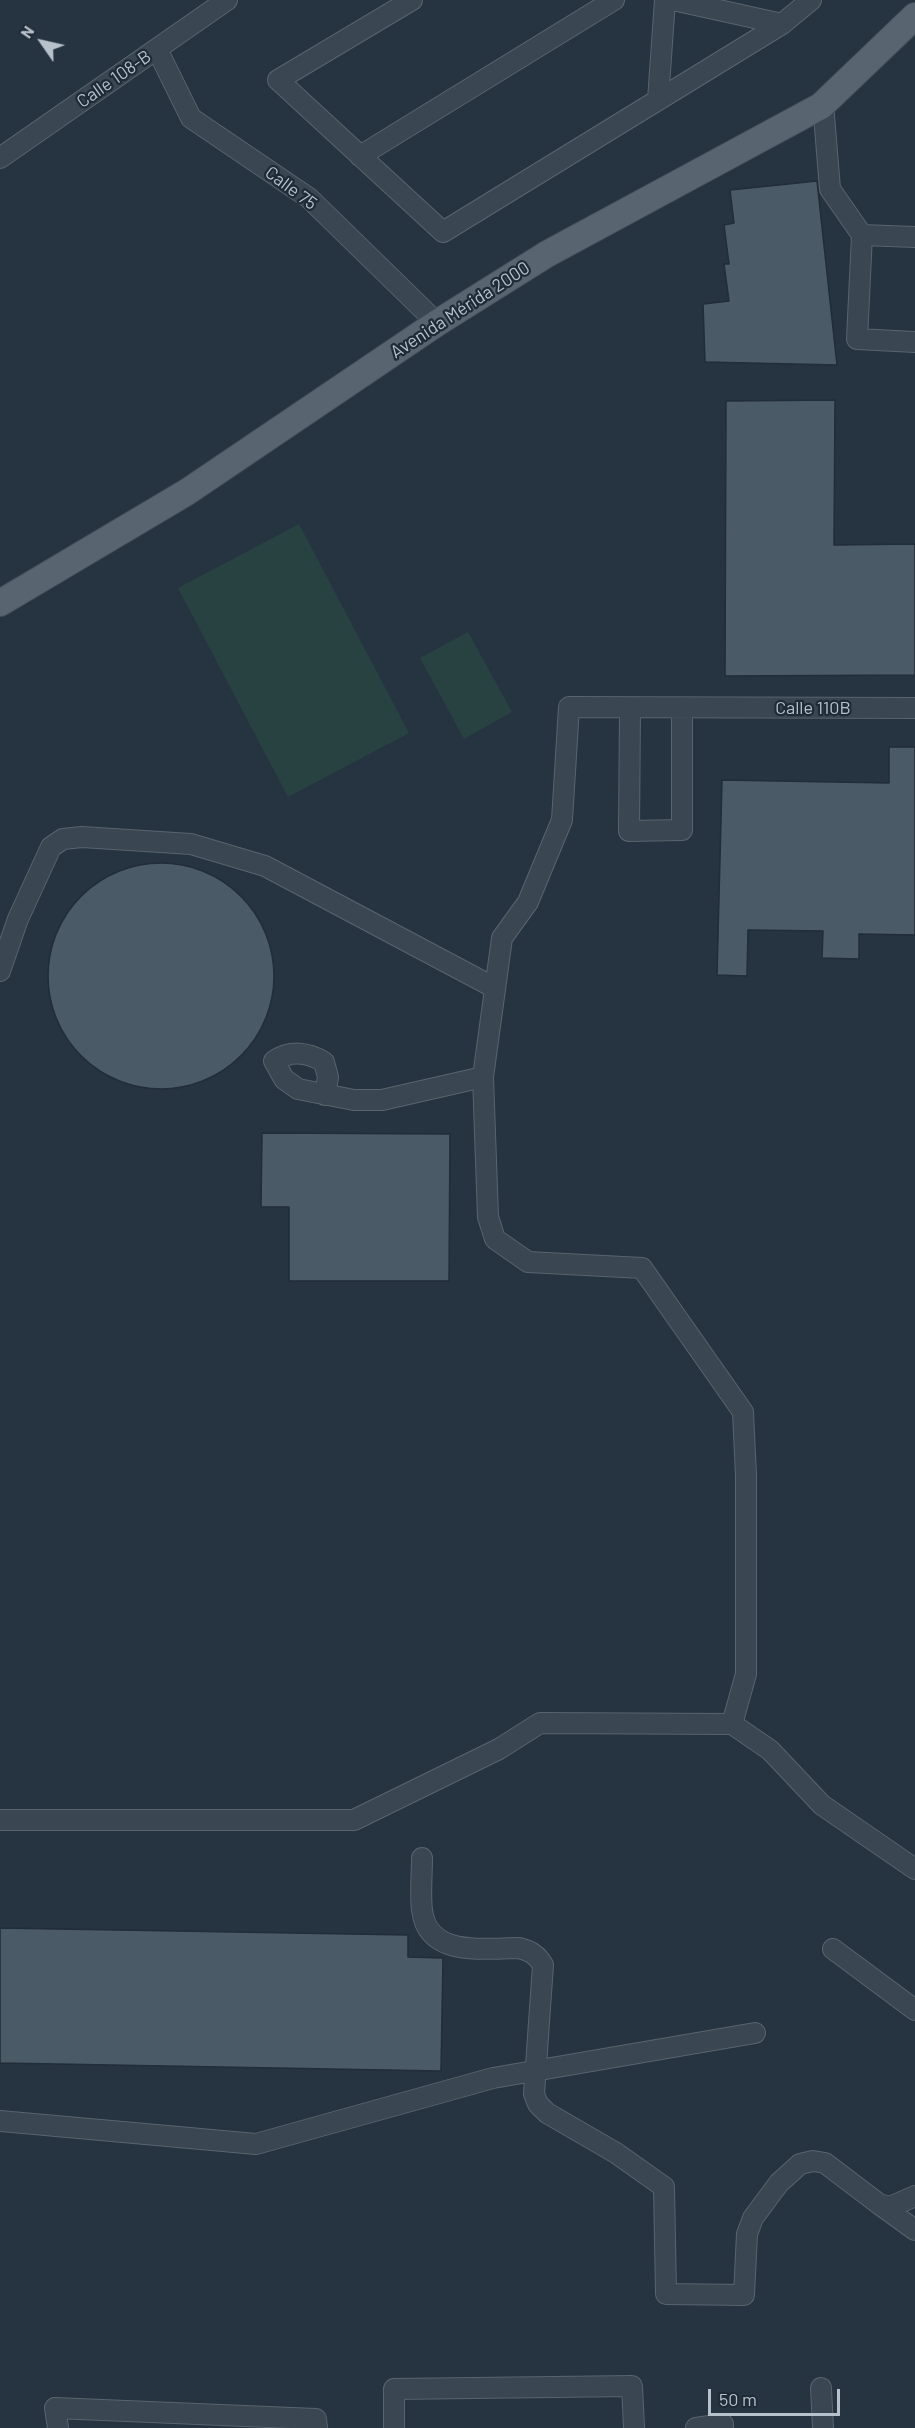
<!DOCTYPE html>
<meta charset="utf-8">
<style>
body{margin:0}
#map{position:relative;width:915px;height:2428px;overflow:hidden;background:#263441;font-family:Barlow,sans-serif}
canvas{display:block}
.north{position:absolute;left:12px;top:12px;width:60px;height:60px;-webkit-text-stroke:4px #1f2b37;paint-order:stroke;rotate:304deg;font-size:16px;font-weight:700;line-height:24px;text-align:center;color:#b7c1cb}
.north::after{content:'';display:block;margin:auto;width:21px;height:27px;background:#b7c1cb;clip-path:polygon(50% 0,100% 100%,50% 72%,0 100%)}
.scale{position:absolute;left:708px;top:2389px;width:132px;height:27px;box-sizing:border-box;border:3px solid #b7c1cb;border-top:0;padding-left:8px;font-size:18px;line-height:21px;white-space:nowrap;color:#b7c1cb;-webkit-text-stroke:4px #1f2b37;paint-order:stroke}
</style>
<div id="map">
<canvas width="915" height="2428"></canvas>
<div class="north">N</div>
<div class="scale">50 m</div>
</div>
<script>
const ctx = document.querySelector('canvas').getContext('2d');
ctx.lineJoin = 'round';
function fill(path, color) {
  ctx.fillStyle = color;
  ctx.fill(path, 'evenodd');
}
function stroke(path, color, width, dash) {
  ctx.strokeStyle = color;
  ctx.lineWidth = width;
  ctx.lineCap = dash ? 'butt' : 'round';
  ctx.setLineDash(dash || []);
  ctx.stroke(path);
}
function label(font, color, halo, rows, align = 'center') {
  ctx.font = font + ' Barlow,sans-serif';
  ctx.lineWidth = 4.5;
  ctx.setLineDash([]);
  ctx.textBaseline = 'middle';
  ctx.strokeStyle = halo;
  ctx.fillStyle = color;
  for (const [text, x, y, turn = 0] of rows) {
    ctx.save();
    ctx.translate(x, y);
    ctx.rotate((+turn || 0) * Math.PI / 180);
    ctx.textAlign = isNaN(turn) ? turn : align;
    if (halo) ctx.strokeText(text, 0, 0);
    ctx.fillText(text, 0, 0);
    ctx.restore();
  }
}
fill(new Path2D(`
 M299,524L409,733L288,797L178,588Z
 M468,632L512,712L464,739L420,658Z`), '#284242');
const building = new Path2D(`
 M817,181L837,365L705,362L703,304L729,301L724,264H729L724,225L734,223L730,190Z
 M835,400L834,545L915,544V675L725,676L726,401Z
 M889,747H915V935L859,934V959L822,958L823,931L748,930L747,976L717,975L722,780L889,783Z
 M48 976a113 113 0 1 1 226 0a113 113 0 1 1-226 0Z
 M262,1133L450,1134L449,1281H289V1207H261Z
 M0,1928L408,1935V1957L443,1958L441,2071L0,2063Z`);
fill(building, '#4a5a67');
stroke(building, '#212d38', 1.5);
const minor = new Path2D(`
 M412,0L278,80L443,232L782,24L811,0
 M673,0L782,24
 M157,49L191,118L309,198L437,323
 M658,100L665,0
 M823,103L830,189L862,235
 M360,156L614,0
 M0,158L227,0
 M915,237L862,235L857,339L915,342
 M630,708L629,831L682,830V708
 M0,971L18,919L51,847L63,839L82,837L191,844L265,866L495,988
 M325,1095L328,1077L324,1062C308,1052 290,1050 274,1061L284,1079L298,1089L354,1100H382L483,1077
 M732,1724L746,1674V1476L743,1412L642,1268L528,1262L495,1239L488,1217L483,1077L502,938L528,902L562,820L569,707L915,708
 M0,1820H354L499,1749L540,1723L732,1724L770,1750L822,1805L915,1869
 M422,1858C422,1875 420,1893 422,1910C428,1958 484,1948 519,1948C531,1951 537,1955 543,1965L534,2094L538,2104L547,2113L616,2153L664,2187L666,2294L744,2295L747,2234L753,2218L779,2183L800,2164L813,2161L825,2163L879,2204L890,2207L915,2196
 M833,1949L915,2010
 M0,2121L256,2144L493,2078L755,2033
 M879,2204L915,2230
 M821,2388L823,2428
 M58,2428L55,2408L316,2419L317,2428
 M394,2428V2389L632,2386L634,2428
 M696,2428L723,2424V2428`);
const major = new Path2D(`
 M0,603L187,492L437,323L547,254L821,106L915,16`);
stroke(minor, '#58646e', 22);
stroke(major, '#444f5a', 28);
stroke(minor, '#3a4651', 20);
stroke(major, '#586571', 26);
label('18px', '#b7c1cb', '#1f2b37', [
 ["Calle 108-B",114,79,-35],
 ["Calle 75",291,188,37],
 ["Avenida Mérida 2000",460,310,-33],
 ["Calle 110B",813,708]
]);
</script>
